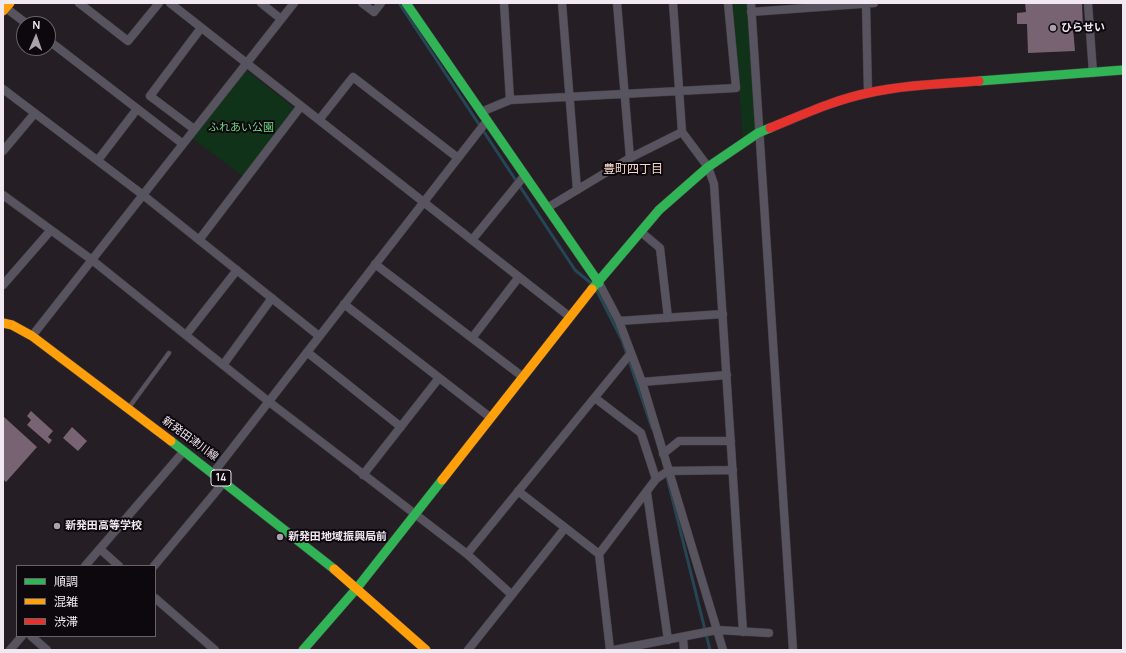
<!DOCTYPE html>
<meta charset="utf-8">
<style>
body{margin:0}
#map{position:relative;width:1126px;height:653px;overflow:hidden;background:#251e25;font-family:Manrope,"Noto Sans JP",sans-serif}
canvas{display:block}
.frame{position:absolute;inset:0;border:4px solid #f2e8f2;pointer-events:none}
.legend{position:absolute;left:16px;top:565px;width:140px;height:72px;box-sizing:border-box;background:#0d080d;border:1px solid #696269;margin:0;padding:5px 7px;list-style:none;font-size:12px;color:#f2e8f2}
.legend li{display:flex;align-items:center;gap:8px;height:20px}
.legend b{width:20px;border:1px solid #696269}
.north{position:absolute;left:16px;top:16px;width:40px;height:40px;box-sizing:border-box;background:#0d080d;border:1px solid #696269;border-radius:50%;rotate:2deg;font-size:11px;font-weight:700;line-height:16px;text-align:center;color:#f2e8f2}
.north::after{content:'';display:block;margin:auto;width:14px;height:18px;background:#aaa1aa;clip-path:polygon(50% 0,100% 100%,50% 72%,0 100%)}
</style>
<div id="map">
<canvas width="1126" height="653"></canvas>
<div class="frame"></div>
<ul class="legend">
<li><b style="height:5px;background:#30b455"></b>順調</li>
<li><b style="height:5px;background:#ff9f0a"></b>混雑</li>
<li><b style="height:5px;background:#e5322d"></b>渋滞</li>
</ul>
<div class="north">N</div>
</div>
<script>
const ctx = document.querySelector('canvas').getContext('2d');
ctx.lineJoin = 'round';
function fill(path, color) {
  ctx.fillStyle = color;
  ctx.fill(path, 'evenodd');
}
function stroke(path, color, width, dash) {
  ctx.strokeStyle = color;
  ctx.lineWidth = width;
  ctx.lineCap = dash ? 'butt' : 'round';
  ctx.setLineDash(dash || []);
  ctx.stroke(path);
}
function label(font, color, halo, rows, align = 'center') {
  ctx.font = font + ' Manrope,"Noto Sans JP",sans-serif';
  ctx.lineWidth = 4;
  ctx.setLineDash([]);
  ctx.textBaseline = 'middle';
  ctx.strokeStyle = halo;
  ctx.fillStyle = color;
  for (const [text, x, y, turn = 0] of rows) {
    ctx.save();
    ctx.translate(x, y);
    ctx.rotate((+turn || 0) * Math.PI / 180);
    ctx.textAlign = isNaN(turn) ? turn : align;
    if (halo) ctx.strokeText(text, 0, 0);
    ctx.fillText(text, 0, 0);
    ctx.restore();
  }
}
fill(new Path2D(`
 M733,3H749L756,132L743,142Z
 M246,70L294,108L244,177L193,139Z`), '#103218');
stroke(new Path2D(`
 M399,3L575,270L592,284
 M596,289L622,340L652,428
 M666,473L710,650`), '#244756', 3);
fill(new Path2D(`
 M1025,3H1082L1083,28H1073L1075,51L1028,53L1027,24H1017V13L1026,12Z
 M31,411L53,431L48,437L52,440L49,444L27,425L31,420L27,416Z
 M3,416L37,447L6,482L3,479Z
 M72,427L87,441L78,451L63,438Z`), '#786372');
const lane = new Path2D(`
 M130,406L169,353`);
const street = new Path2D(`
 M79,3L128,41L159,3
 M170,3L570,317
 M261,3L281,19
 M362,3L374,12L381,3
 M504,3L510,100
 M562,3L577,190
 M617,3L630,158
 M751,3L793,650
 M1088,3L1093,73
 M866,4L868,93
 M6,8L27,24
 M751,12L874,3
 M48,40L183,144
 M3,89L143,195L319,336
 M481,112L510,100L736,88L728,3
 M319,120L353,77L458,158
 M194,129L150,96L201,28
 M682,132L708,167L714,184L743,632
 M3,151L35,113
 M98,160L137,109
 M3,195L92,260L268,401L467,554L631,353
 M547,208L630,158L682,132L673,3
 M641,232L660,248L668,318
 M199,240L301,106
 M472,240L525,175
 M375,264L523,377
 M599,283L619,321L642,382L723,650
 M3,285L51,230
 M344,304L491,418
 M619,321L723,314
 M186,335L237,270
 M32,336L294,3
 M472,338L519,277
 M307,352L401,427
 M223,365L272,298
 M642,382L727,375
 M595,398L641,433L656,479
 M663,454L679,441H731
 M214,472L486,122
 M363,475L439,378
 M518,491L599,554
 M647,493L668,640
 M100,549L119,566
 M467,554L512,595
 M85,566L184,451
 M154,566L224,482
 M155,598L215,650
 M31,636L47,650
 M683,638L684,650
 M10,650L22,636
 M468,650L565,528
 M610,650L599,554L656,479L668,471L733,470
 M614,650L717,630L769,633`);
const fast = new Path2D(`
 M406,3L599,283
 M979,81L1123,70
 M592,289L659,210L708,167L758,133L770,128
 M171,441L334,569
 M303,650L357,588L442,480`);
const slow = new Path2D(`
 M3,11L10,3
 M3,323L12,325L32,336L171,441
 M442,480L592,289
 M334,569L426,650`);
const jam = new Path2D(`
 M770,128C802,115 834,100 868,93C904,85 942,84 979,81`);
stroke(lane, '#413b41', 5);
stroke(street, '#413b41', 9);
stroke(fast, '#413b41', 10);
stroke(slow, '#413b41', 10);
stroke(jam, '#413b41', 10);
stroke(lane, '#575460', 4);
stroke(street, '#575460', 8);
stroke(fast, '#30b455', 9);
stroke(slow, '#ff9f0a', 9);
stroke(jam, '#e5322d', 9);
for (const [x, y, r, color] of [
 [1053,28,4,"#aaa1aa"],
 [57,526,4,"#aaa1aa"],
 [280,537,4,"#aaa1aa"]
]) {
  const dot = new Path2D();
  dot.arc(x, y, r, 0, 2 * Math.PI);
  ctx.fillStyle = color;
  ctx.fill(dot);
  stroke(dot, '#0d080d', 1.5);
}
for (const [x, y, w] of [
 [221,478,20]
]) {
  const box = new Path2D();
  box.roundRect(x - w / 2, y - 8, w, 16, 3);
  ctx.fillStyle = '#0d080d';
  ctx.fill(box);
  stroke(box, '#f2e8f2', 1);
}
label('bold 10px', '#f2e8f2', null, [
 ["14",221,478]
]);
label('bold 11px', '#f2e8f2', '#0d080d', [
 ["ひらせい",1061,28],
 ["新発田高等学校",65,526],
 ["新発田地域振興局前",288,537]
], 'left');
label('11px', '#6ed980', '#0d080d', [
 ["ふれあい公園",241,128]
]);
label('11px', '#f2e8f2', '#0d080d', [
 ["新発田津川線",190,439,36]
]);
label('12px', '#f5d7c8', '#0d080d', [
 ["豊町四丁目",633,170]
]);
</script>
